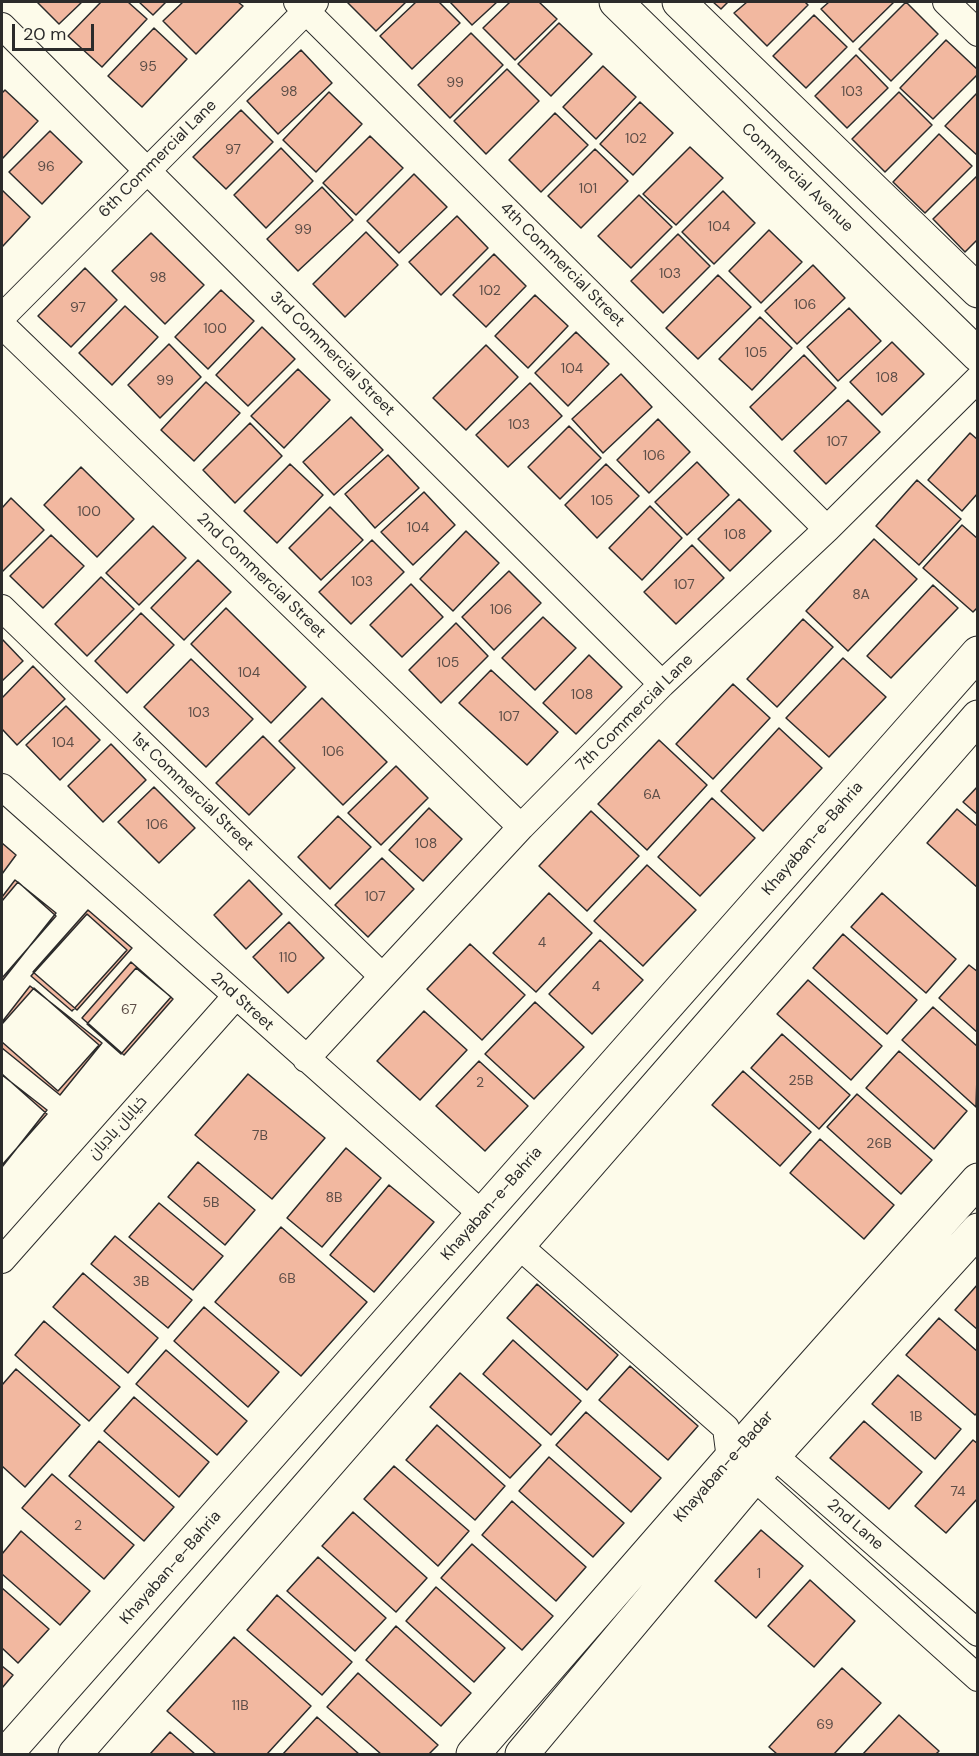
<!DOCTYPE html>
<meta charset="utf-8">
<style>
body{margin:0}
#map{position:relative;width:979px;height:1756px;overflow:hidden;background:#fdfbea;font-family:"DM Sans",sans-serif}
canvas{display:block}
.frame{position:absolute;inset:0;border:3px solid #2b2b2b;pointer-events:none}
.scale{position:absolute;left:12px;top:24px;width:82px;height:27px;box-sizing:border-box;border:3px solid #2b2b2b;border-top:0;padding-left:8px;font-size:18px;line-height:21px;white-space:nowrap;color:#2b2b2b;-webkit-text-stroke:4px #fdfbea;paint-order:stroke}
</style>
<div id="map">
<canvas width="979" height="1756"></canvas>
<div class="frame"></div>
<div class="scale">20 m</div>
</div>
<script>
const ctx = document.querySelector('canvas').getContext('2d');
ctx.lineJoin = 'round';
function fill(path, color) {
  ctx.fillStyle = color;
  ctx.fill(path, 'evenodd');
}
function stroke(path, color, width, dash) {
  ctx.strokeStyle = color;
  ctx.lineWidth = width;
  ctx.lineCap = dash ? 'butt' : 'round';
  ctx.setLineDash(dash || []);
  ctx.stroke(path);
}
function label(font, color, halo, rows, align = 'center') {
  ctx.font = font + ' "DM Sans",Cairo,sans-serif';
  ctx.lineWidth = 4.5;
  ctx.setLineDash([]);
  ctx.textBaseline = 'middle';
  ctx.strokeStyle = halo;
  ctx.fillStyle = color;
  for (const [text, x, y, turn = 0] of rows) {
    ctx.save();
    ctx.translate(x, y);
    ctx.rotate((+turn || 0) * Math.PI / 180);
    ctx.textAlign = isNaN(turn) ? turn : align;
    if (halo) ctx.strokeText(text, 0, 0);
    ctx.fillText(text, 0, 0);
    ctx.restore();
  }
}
const building = new Path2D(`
 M37,2H82L59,24Z
 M101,2H128L147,19L102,67L68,36Z
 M139,2H166L153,15Z
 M183,2H238L243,6L196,54L163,21Z
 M347,2H406L376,31Z
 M416,2H439L460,23L412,69L380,36Z
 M450,2H497L472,25Z
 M510,2H539L557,19L515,60L483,28Z
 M713,2H728L721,9Z
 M747,2H805L808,5L767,46L734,13Z
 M829,2H894L853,42L821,9Z
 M906,2L938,34L891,81L859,49Z
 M814,15L847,47L806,88L773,56Z
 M559,23L592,54L551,96L518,64Z
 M154,28L187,59L142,107L108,76Z
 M471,33L503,65L450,118L418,85Z
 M946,40L978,70V74L933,119L900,88Z
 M301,50L332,83L278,134L247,101Z
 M856,55L888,88L847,128L815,96Z
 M603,66L636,97L596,139L563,107Z
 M507,69L539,101L486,154L454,121Z
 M5,90L38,121L2,159V93Z
 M329,92L362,124L316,172L283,140Z
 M899,92L932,125L885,172L852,139Z
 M978,92V156L945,126Z
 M640,102L673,133L633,175L600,144Z
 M241,110L273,142L226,189L193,157Z
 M555,113L588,145L541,192L509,160Z
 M50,131L82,162L42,204L9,172Z
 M939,134L972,166L925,213L893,182Z
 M370,136L403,168L356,215L323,183Z
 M690,147L723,178L676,225L643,194Z
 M281,148L313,181L266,228L234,195Z
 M595,149L628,181L581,228L548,196Z
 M414,174L447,207L399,253L367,221Z
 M978,175V239L965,252L933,219Z
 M322,187L353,220L298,271L267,239Z
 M2,190L30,217L2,247Z
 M723,191L755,223L714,264L682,232Z
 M639,195L672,227L631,268L598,236Z
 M457,216L488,248L441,295L409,262Z
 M769,230L802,262L761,303L729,271Z
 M366,232L398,265L345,317L313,284Z
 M151,233L204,285L165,324L112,271Z
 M678,234L710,266L663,313L631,281Z
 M494,254L526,286L486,327L453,295Z
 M813,265L845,298L797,344L765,311Z
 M85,268L117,300L71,347L38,316Z
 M718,275L751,307L698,359L666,328Z
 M221,290L254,321L208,369L175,337Z
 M535,295L568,326L528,368L495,336Z
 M125,306L158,337L112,385L79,353Z
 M849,308L881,341L838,381L807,347Z
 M760,317L792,348L752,390L719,359Z
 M262,327L295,359L248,406L216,375Z
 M576,332L609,364L568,406L535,373Z
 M892,342L924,374L882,415L850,382Z
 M169,344L201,377L160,418L128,385Z
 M486,345L518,377L466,430L433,398Z
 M804,355L836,388L782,440L750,407Z
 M298,369L330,400L284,448L251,416Z
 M621,374L652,407L603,453L572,419Z
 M206,382L240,413L194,461L161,430Z
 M530,383L562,416L508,467L476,435Z
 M848,400L880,432L826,484L794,451Z
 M351,417L383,450L334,495L303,462Z
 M658,419L690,452L649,493L617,460Z
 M250,423L282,456L235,503L203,470Z
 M569,426L601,458L560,499L528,467Z
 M970,433L978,440V493L962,511L928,480Z
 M388,455L419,488L375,528L345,494Z
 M697,462L729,495L687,535L655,502Z
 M290,464L323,495L277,543L244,511Z
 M606,464L639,496L597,538L565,505Z
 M81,467L134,519L97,557L44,505Z
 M917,480L961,519L919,565L876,526Z
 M424,492L455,525L413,565L381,532Z
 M11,498L44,530L3,571L2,570V508Z
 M739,499L771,531L730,571L698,539Z
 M650,506L682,538L642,580L609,548Z
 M330,507L363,540L321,580L289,548Z
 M962,525L978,539V607L973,612L923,568Z
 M153,526L186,558L139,605L106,573Z
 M466,531L499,563L453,611L420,579Z
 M51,535L84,566L43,608L10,576Z
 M874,539L917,579L848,651L806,611Z
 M372,540L404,572L351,624L319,592Z
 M692,545L724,578L676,624L644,592Z
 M198,560L231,592L184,640L151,608Z
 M509,571L541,603L494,650L462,617Z
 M101,577L134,609L87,656L55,624Z
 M411,584L443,617L402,657L370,625Z
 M933,585L958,608L891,678L867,656Z
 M226,608L306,687L271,723L191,644Z
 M141,613L174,645L127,693L95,661Z
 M543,617L576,648L535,690L502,658Z
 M803,619L833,647L777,707L747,679Z
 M456,623L488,656L441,703L409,670Z
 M2,639L23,661L2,681Z
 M589,655L622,687L576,734L543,703Z
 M843,658L886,697L829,757L786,718Z
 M191,659L253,719L206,767L144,707Z
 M33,666L65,699L17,745L2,729V698Z
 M491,670L558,732L527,765L459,703Z
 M733,684L770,718L713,779L676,744Z
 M322,698L387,762L343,805L279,741Z
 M66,706L100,740L60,780L26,745Z
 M779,728L822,768L763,831L721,791Z
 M263,736L295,768L249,815L216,783Z
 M659,740L707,785L647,850L598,804Z
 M111,744L146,780L103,822L68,786Z
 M396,766L428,798L381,845L348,813Z
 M978,786V815L963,802Z
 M154,787L195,828L159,863L118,822Z
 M712,798L755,838L700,896L658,857Z
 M429,808L462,839L423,881L389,850Z
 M957,809L978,827V888L927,843Z
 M591,811L639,856L587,911L539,866Z
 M338,816L371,847L330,889L298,857Z
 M2,843L16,855L2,874Z
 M382,858L414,889L368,937L335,905Z
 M647,865L696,910L643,966L594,921Z
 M15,880L56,913L2,981V897Z
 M249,880L282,914L246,949L214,915Z
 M18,882L56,916L2,978V901Z
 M549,893L592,933L536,992L493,953Z
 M882,893L956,959L926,993L851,927Z
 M88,910L132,948L77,1010L33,972Z
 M87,914L127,950L72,1011L31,976Z
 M289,922L324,958L288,993L253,957Z
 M843,934L917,1000L887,1034L813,968Z
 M600,940L643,980L592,1034L549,994Z
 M470,944L525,995L482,1040L427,989Z
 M131,962L173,999L124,1055L82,1018Z
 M969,965L978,972V1033L939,998Z
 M136,968L171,997L121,1054L87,1024Z
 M808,980L882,1046L851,1080L777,1014Z
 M30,986L102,1043L60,1095L2,1048V1022Z
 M34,988L99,1045L58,1091L2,1042V1024Z
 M535,1002L584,1047L534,1099L485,1054Z
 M933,1007L978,1047L976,1107L902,1040Z
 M424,1011L467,1050L420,1100L377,1061Z
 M782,1034L850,1095L819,1129L751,1068Z
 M899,1051L967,1111L934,1149L866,1088Z
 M479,1061L528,1106L485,1151L436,1106Z
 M743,1071L811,1132L780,1166L712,1105Z
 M2,1074L47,1114L2,1165Z
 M248,1074L325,1138L272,1199L195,1135Z
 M2,1075L47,1110L2,1167Z
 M857,1094L932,1160L901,1194L827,1127Z
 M820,1139L894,1205L864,1239L790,1173Z
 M346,1148L381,1178L322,1247L287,1218Z
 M198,1162L255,1210L225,1245L168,1197Z
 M389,1185L434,1222L374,1292L330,1255Z
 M159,1203L223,1256L193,1290L129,1237Z
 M281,1227L367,1302L301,1376L215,1302Z
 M115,1236L192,1300L168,1328L91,1264Z
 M83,1273L158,1338L128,1373L53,1307Z
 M537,1284L618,1355L587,1390L507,1318Z
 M978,1284V1330L955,1310Z
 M204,1307L279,1372L248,1407L174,1341Z
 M939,1318L978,1352V1412L975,1415L906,1355Z
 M44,1321L120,1387L89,1421L15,1355Z
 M513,1340L581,1401L551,1435L483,1374Z
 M166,1350L247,1421L217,1455L136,1384Z
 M630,1366L698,1426L668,1460L599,1400Z
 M16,1369L80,1425L25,1487L2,1466V1385Z
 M460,1373L541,1445L510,1478L430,1407Z
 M898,1375L961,1429L935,1459L872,1404Z
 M134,1397L209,1462L179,1497L104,1431Z
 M586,1412L661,1478L631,1512L556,1445Z
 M864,1421L922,1472L889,1509L830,1458Z
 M437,1425L505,1486L475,1520L406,1460Z
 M973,1440L978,1444V1498L946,1533L915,1506Z
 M99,1441L174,1507L144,1541L69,1476Z
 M549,1457L624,1523L593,1557L519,1491Z
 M394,1466L469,1531L438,1566L364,1499Z
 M52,1474L134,1545L104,1579L22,1508Z
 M512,1501L586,1567L556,1601L482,1535Z
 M353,1512L427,1578L396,1612L322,1546Z
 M761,1530L803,1566L756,1618L715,1581Z
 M21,1531L90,1591L60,1625L2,1574V1554Z
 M472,1544L553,1616L522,1650L441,1578Z
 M318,1557L386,1618L355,1651L287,1591Z
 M810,1580L855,1621L814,1667L768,1626Z
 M436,1587L505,1648L474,1682L406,1621Z
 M2,1588L49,1629L18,1663L2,1648Z
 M277,1595L352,1662L322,1695L247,1630Z
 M396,1626L471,1693L441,1726L366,1660Z
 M234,1637L311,1706L267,1754H216L167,1711Z
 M2,1666L13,1675L2,1688Z
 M842,1668L881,1703L834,1754H777L769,1747Z
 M358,1673L438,1745L429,1754H381L327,1707Z
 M899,1715L939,1751L936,1754H863Z
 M317,1717L359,1754H283Z
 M170,1732L195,1754H150Z`);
fill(building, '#f2b8a0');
stroke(building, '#2b2b2b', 1.5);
const minor = new Path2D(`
 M297,2L827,529
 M946,2L978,33
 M2,26L662,684
 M2,317L315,2
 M2,325L521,827
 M2,608L382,976
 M2,787L483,1215
 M306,1059L521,827L662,684L827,529L978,379
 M518,1245L726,1428L730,1459L754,1477L978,1678
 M2,1260L235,997
 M761,1444L978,1633`);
const secondary = new Path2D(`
 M616,2L978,355
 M679,2L978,291
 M6,1754L978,653
 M75,1754L978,717
 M473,1754L730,1459L978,1180
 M522,1754L754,1477L978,1230`);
stroke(minor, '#2b2b2b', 28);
stroke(secondary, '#2b2b2b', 35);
stroke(minor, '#fdfbea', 26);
stroke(secondary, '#fdfbea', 33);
label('14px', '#5d4e48', null, [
 ["95",148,67],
 ["99",455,83],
 ["98",289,92],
 ["103",852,92],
 ["102",636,139],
 ["97",233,150],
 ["96",46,167],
 ["101",588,189],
 ["104",719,227],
 ["99",303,230],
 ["103",670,274],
 ["98",158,278],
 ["102",490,291],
 ["106",805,305],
 ["97",78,308],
 ["100",215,329],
 ["105",756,353],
 ["104",572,369],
 ["108",887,378],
 ["99",165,381],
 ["103",519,425],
 ["107",837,442],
 ["106",654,456],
 ["105",602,501],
 ["100",89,512],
 ["104",418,528],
 ["108",735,535],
 ["103",362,582],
 ["107",684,585],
 ["8A",861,595],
 ["106",501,610],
 ["105",448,663],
 ["104",249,673],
 ["108",582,695],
 ["103",199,713],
 ["107",509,717],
 ["104",63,743],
 ["106",333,752],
 ["6A",652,795],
 ["106",157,825],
 ["108",426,844],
 ["107",375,897],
 ["4",542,943],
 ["110",288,958],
 ["4",596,987],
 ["67",129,1010],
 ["25B",801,1081],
 ["2",480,1083],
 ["7B",260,1136],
 ["26B",879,1144],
 ["8B",334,1198],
 ["5B",211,1203],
 ["6B",287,1279],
 ["3B",141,1282],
 ["1B",916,1417],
 ["74",958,1492],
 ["2",78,1526],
 ["1",759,1574],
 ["11B",240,1706],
 ["69",825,1725]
]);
label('16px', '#2b2b2b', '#fdfbea', [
 ["6th Commercial Lane",158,159,-45],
 ["Commercial Avenue",797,178,44],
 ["4th Commercial Street",562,265,45],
 ["3rd Commercial Street",332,354,45],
 ["2nd Commercial Street",261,576,44],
 ["7th Commercial Lane",635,713,-45],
 ["1st Commercial Street",192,792,44],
 ["Khayaban-e-Bahria",813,839,-49],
 ["2nd Street",242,1002,42],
 ["خیابان بادبان",118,1128,-48],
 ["Khayaban-e-Bahria",492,1204,-49],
 ["Khayaban-e-Badar",724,1467,-49],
 ["2nd Lane",855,1525,41],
 ["Khayaban-e-Bahria",171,1568,-49]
]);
</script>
